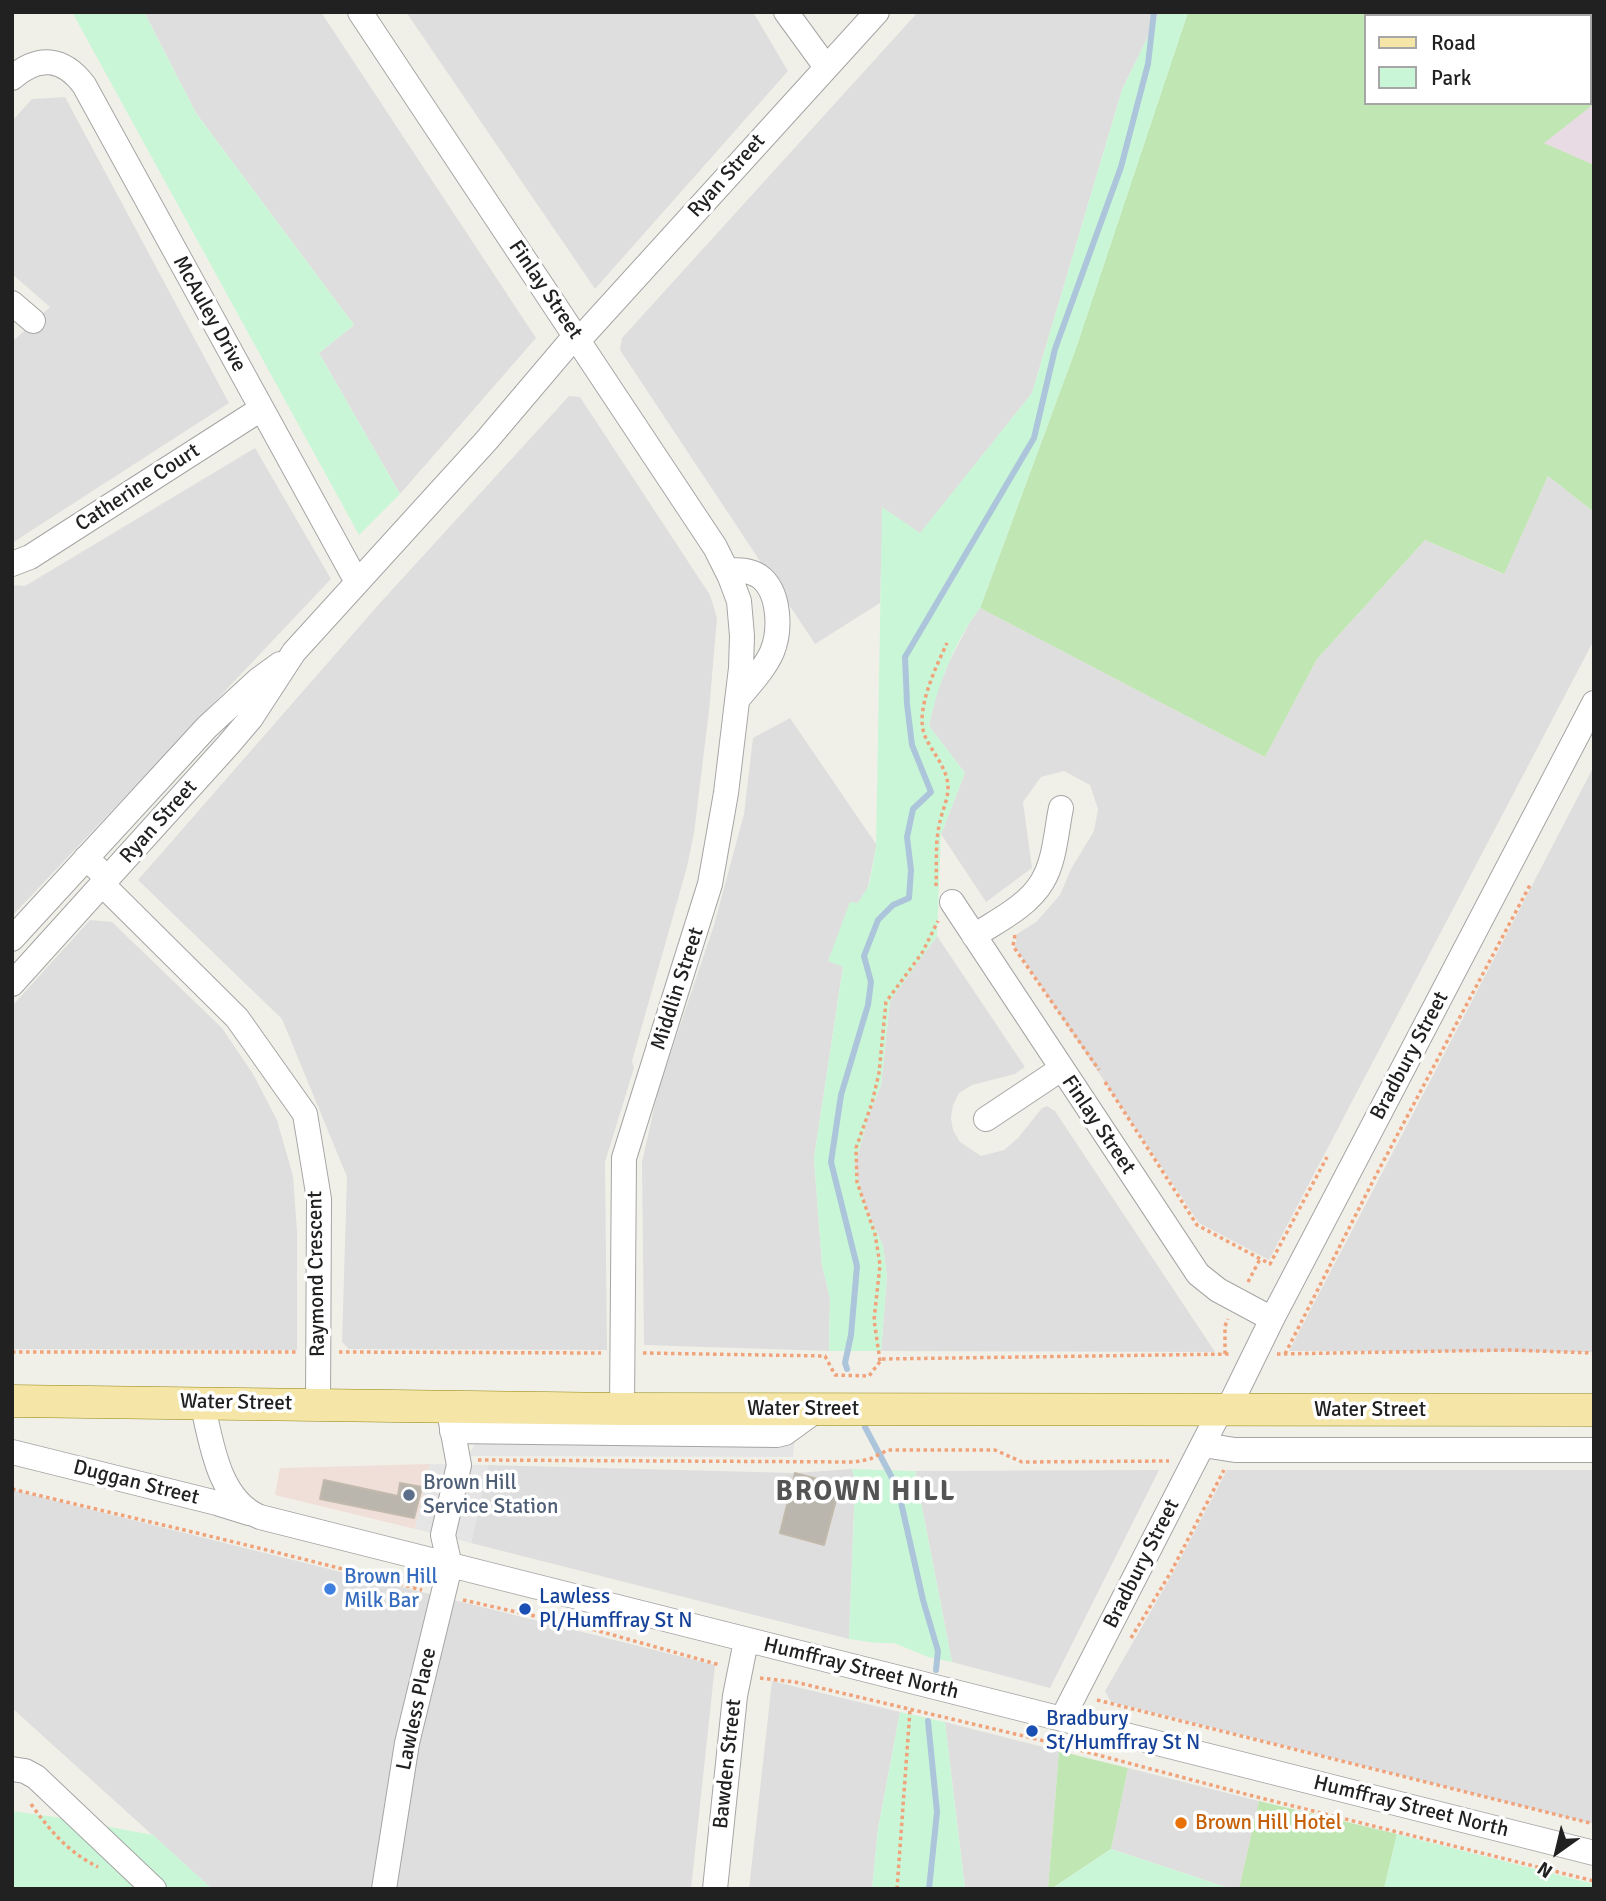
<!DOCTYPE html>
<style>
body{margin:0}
#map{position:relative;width:1606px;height:1901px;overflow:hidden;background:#f1f0e8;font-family:Signika,sans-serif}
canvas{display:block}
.frame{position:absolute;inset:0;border:14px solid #212121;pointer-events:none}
.legend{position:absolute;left:1364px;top:14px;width:228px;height:91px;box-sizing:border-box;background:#fff;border:2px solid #a6a6a6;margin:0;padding:9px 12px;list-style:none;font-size:21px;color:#212121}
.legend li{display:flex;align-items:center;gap:14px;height:35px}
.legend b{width:35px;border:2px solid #a6a6a6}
.north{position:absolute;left:1522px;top:1817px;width:70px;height:70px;-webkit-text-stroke:5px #fff;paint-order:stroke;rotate:214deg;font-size:19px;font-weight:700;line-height:28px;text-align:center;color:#212121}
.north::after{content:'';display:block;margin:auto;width:24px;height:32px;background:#212121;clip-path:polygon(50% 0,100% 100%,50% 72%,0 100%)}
</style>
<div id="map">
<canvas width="1606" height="1901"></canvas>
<div class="frame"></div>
<ul class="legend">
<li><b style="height:9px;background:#f5e6a8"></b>Road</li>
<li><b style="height:19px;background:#caf6d8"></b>Park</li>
</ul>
<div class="north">N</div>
</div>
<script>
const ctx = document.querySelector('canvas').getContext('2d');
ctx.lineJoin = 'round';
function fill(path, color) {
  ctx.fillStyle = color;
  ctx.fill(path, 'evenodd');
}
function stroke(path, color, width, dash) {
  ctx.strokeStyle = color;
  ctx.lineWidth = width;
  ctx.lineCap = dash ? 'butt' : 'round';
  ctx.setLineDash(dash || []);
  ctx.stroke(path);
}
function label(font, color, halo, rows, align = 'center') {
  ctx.font = font + ' Signika,sans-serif';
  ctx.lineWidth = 7;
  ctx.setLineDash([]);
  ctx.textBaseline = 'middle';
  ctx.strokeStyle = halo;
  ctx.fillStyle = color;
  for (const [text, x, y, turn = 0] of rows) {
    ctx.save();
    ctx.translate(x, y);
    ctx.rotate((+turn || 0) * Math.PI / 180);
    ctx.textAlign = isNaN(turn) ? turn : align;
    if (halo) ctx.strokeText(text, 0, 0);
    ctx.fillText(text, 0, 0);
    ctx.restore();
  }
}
fill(new Path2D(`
 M144,12H321L536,338L400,494L319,353L354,325L196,113Z
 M406,12H753L788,71L595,289Z
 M918,12H1160L1122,90L1032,393L920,534L883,508L880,603L815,644L620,350L622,338Z
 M65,97L229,403L12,543V342L50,307L12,274V121L32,99Z
 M569,396L580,397L710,595L717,618L709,711L694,833L687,867L632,1061L634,1068L605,1162L607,1350L349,1349L342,1342L347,1177L282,1019L138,880L380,603Z
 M255,448L331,579L12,916V585L25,586Z
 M1548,476L1594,512V640L1269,1260L1199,1223L1015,947L1017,934L1036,922L1060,895L1071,869L1094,831L1098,809L1090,785L1064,771L1041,777L1023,802L1032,868L986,902L941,834L965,773L929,726L936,694L950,660L971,620L980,608L1265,757L1317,659L1425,540L1503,574Z
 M790,718L876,844V848L867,891L858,903L828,961L843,966L814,1158L822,1265L830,1298L829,1351L644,1345L642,1162L658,1091L714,925L744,814L753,738Z
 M1594,766V1352L1289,1351L1487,972Z
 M90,920L112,922L222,1028L253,1074L277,1120L293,1176L297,1231V1350L12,1349V1006Z
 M937,936L1025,1067L1015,1074L972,1085L959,1093L953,1105L951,1118L953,1130L960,1142L981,1156L1004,1150L1018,1138L1042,1108L1047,1106L1055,1111L1215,1352L881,1351L887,1276L883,1246L862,1197L855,1164L868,1118L881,1085L890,1000Z
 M488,1465L795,1473L852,1469L855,1483L849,1639L471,1543Z
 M1159,1470L1050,1688L952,1662L915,1471Z
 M1227,1470H1594V1824L1111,1702L1105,1691L1174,1571Z
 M12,1490L715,1665L691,1889H212L12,1708Z
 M772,1681L900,1712L878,1829L872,1889H749Z
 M945,1722L1059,1751L1048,1889H965Z
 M1128,1768L1259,1801L1239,1889H1232L1111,1849Z`), '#dfdede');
fill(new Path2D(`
 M430,1464L415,1529L275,1495L280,1468Z`), '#f0dfd9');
fill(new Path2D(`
 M1594,104V165L1543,143Z`), '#e9dbe3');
fill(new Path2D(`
 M1188,12H1594V104L1544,143L1594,165V512L1548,476L1504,574L1425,540L1317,659L1265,757L980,608L1075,351ZM1366,16H1590V103H1366Z
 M1059,1751L1128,1768L1111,1849L1051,1889H1048Z
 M1259,1801L1397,1834L1384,1889H1239Z`), '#c0e6b3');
fill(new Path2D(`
 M72,12H144L196,113L354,325L319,353L400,494L359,535Z
 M1160,12H1188L1075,351L980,608C954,642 938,685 929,726L965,773L941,834L937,936L890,1001L881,1085L868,1118L855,1164L862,1197L883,1246L887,1276L881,1351H829L830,1298L822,1265L814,1158L843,967L828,961L850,902L858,903L869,885L876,848L882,507L920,533L1032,393L1122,90Z
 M852,1469L915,1471L952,1662L928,1657L894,1643H876L849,1639L855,1483Z
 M900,1712L945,1722L965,1889H872L878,1829Z
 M12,1811L62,1818L153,1835L212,1889H12Z
 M1397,1834L1594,1884V1889H1384Z
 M1111,1849L1232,1889H1051Z`), '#caf6d8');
fill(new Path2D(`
 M796,1424L793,1457L468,1456L481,1432Z
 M430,1464L488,1465L471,1543L415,1529Z`), '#e5e5e5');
stroke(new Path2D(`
 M847,1369L845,1363L851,1335L857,1266L831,1162L841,1095L868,1005L871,982L864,956L878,920L893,905L909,898L911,870L907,837L913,809L931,792L912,745L907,704L905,657L1034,438L1055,349L1121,167L1148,64L1154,12
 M865,1427L898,1489L923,1600L938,1651L936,1670
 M928,1721L937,1812L929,1889`), '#acc5db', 6);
const building = new Path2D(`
 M795,1473L840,1485L824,1545L780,1533Z
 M324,1480L398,1496L400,1483L422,1487L414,1518L320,1499Z`);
fill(building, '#bab6ae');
stroke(building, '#c1baac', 2);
const minor = new Path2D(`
 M360,12L715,547L730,577L739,601L742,636L741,668L726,793L710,884L624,1158L622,1409
 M786,12L826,67
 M12,78C38,55 63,57 84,85L357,582
 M12,303L33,321
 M578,341L877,12
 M12,564L30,557L261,409
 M727,570C738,570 749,570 759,576C780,591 781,630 772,652C764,670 749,685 737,700
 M86,858L102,873L103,885L237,1018L305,1114L319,1199L318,1405
 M952,902L1198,1274L1218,1290L1272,1319
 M974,936C997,921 1028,906 1042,882C1055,861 1056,832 1061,808
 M12,939L207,727L258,680L280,664
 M12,984L228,745L251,718L294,652L486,441L575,336
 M986,1119L1061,1069
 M202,1402C211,1441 218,1500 260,1517L1594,1853
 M1228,1409L1272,1319L1594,703
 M452,1431L777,1435L785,1433L818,1409
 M1203,1445L1235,1450H1594
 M12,1452L217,1503L249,1513
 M1062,1719L1221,1409
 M12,1769L25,1771L36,1777L154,1889
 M384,1889L407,1743L450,1566L443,1535L459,1465L448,1406
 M715,1889L735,1696L746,1641`);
const major = new Path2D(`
 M12,1401L622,1409L1594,1410`);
stroke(minor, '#a5a5a5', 26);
stroke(major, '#92850b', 33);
stroke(new Path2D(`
 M936,886C937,867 935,845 939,826C941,814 947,802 948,790C949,769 932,753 925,736C914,711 937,665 947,643
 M1015,935L1013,946L1099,1070
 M1105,1082L1197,1225L1270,1264L1327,1157
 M1248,1282L1260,1259
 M12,1352H296
 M339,1352L601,1353
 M643,1353L825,1356L835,1375L869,1376L882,1359L1231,1354
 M1225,1354V1326L1228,1319
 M1277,1354L1509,1350L1594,1353
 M1285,1354L1374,1179L1530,885
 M880,1361L874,1320L880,1265L878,1252L875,1234L857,1182L856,1148L872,1103L879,1073L886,1002L922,953L938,921
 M478,1460L855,1462L870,1459L888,1450H995L1022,1462L1169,1461
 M12,1489C149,1522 286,1553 422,1590
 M463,1600L588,1628L720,1665
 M1131,1638L1171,1572L1224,1470
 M760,1678L795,1682L1049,1742L1249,1795L1594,1881
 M1097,1700L1594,1824
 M31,1804C50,1831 68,1852 98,1867
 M897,1889L910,1710`), '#f0a27a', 3.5, [3.5, 3.5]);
stroke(minor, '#fff', 24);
stroke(major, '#f5e6a8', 32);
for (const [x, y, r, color] of [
 [409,1495,7,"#5c6f8a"],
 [330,1589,7,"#3f7fe0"],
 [525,1609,7,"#1a4fb4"],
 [1032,1731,7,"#1a4fb4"],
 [1181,1823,7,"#e8710a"]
]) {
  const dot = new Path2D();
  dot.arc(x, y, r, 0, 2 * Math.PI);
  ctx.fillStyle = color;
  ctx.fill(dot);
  stroke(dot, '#fff', 2.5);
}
label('21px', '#212121', '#fff', [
 ["Ryan Street",727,176,-48],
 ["Finlay Street",545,290,56],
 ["McAuley Drive",209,314,61],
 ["Catherine Court",138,488,-33],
 ["Ryan Street",159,822,-48],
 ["Middlin Street",678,989,-72],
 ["Bradbury Street",1410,1056,-62],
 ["Finlay Street",1098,1125,56],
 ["Raymond Crescent",317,1274,-91],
 ["Water Street",236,1403,1],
 ["Water Street",803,1409],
 ["Water Street",1370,1410],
 ["Duggan Street",136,1483,14],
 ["Bradbury Street",1142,1564,-63],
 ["Humffray Street North",861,1669,14],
 ["Lawless Place",417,1709,-78],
 ["Bawden Street",728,1764,-84],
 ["Humffray Street North",1411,1807,14]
]);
label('21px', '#4e5e75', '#fff', [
 ["Brown Hill",423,1483],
 ["Service Station",423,1507]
], 'left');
label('21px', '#366cbe', '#fff', [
 ["Brown Hill",344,1577],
 ["Milk Bar",344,1601]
], 'left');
label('21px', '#164399', '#fff', [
 ["Lawless",539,1597],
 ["Pl/Humffray St N",539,1621],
 ["Bradbury",1046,1719],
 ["St/Humffray St N",1046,1743]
], 'left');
label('21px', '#c56008', '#fff', [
 ["Brown Hill Hotel",1195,1823]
], 'left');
ctx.letterSpacing = '2px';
label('bold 28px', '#545454', '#fff', [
 ["BROWN HILL",866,1493]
]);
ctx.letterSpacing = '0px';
</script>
